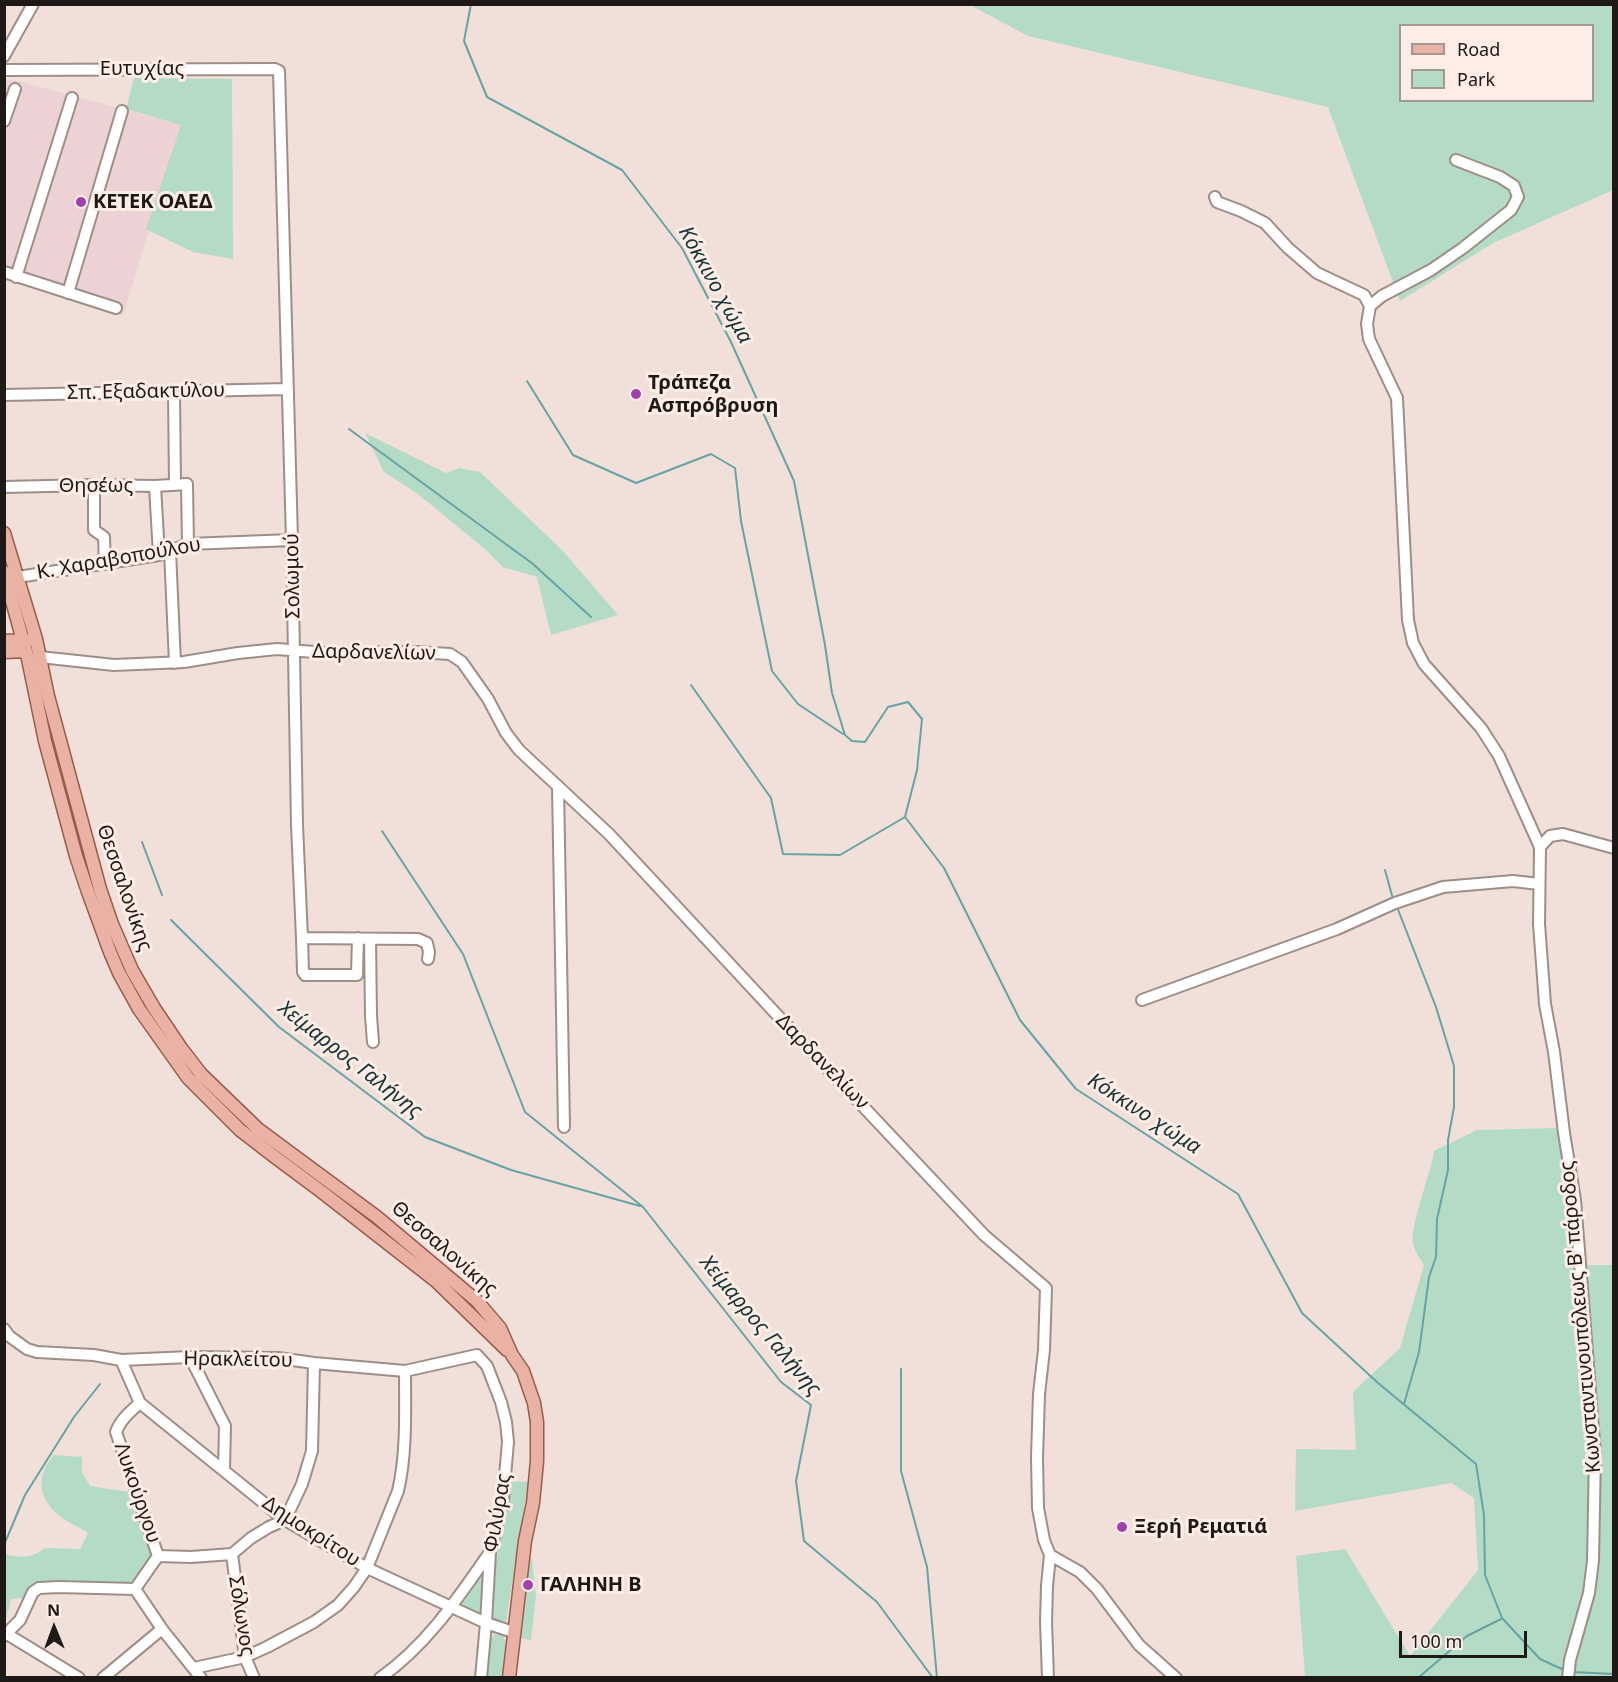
<!DOCTYPE html>
<meta charset="utf-8">
<style>
body{margin:0}
#map{position:relative;width:1618px;height:1682px;overflow:hidden;background:#f0e0d9;font-family:"Noto Sans",sans-serif}
canvas{display:block}
.frame{position:absolute;inset:0;border:6px solid #1e1816;pointer-events:none}
.legend{position:absolute;left:1399px;top:24px;width:195px;height:78px;box-sizing:border-box;background:#fdede6;border:2px solid #a49893;margin:0;padding:8px 10px;list-style:none;font-size:18px;color:#1e1816}
.legend li{display:flex;align-items:center;gap:12px;height:30px}
.legend b{width:30px;border:2px solid #a49893}
.north{position:absolute;left:24px;top:1598px;width:60px;height:60px;-webkit-text-stroke:4px #fdede6;paint-order:stroke;rotate:359deg;font-size:16px;font-weight:700;line-height:24px;text-align:center;color:#1e1816}
.north::after{content:'';display:block;margin:auto;width:21px;height:27px;background:#1e1816;clip-path:polygon(50% 0,100% 100%,50% 72%,0 100%)}
.scale{position:absolute;left:1399px;top:1631px;width:128px;height:27px;box-sizing:border-box;border:3px solid #1e1816;border-top:0;padding-left:8px;font-size:18px;line-height:21px;white-space:nowrap;color:#1e1816;-webkit-text-stroke:4px #fdede6;paint-order:stroke}
</style>
<div id="map">
<canvas width="1618" height="1682"></canvas>
<div class="frame"></div>
<ul class="legend">
<li><b style="height:8px;background:#e9b2a4"></b>Road</li>
<li><b style="height:16px;background:#b4dbc5"></b>Park</li>
</ul>
<div class="north">N</div>
<div class="scale">100 m</div>
</div>
<script>
const ctx = document.querySelector('canvas').getContext('2d');
ctx.lineJoin = 'round';
function fill(path, color) {
  ctx.fillStyle = color;
  ctx.fill(path, 'evenodd');
}
function stroke(path, color, width, dash) {
  ctx.strokeStyle = color;
  ctx.lineWidth = width;
  ctx.lineCap = dash ? 'butt' : 'round';
  ctx.setLineDash(dash || []);
  ctx.stroke(path);
}
function label(font, color, halo, rows, align = 'center') {
  ctx.font = font + ' "Noto Sans",sans-serif';
  ctx.lineWidth = 6;
  ctx.setLineDash([]);
  ctx.textBaseline = 'middle';
  ctx.strokeStyle = halo;
  ctx.fillStyle = color;
  for (const [text, x, y, turn = 0] of rows) {
    ctx.save();
    ctx.translate(x, y);
    ctx.rotate((+turn || 0) * Math.PI / 180);
    ctx.textAlign = isNaN(turn) ? turn : align;
    if (halo) ctx.strokeText(text, 0, 0);
    ctx.fillText(text, 0, 0);
    ctx.restore();
  }
}
fill(new Path2D(`
 M5,80L19,81L181,125L123,316L5,278Z`), '#edd2d5');
fill(new Path2D(`
 M970,5H1613V190L1493,243L1400,301L1328,107L1028,36ZM1400,26H1592V100H1400Z
 M134,78L232,79L233,259L193,252L146,229L181,125L126,109Z
 M365,433L446,473L459,468L480,472L562,550L618,615L551,635L537,577L503,567L486,550L418,494L384,472Z
 M1556,1128L1580,1265H1613V1677H1305L1296,1556L1345,1549L1410,1656L1478,1570L1474,1498L1451,1483L1295,1511L1296,1449L1356,1450L1353,1392L1400,1348L1424,1265C1420,1259 1415,1251 1413,1244C1409,1228 1431,1173 1434,1151L1477,1130Z
 M54,1455L82,1457V1472L90,1486L135,1493L157,1544L133,1591L32,1588L24,1598L11,1599L5,1624V1554C21,1558 31,1559 45,1548L80,1549L88,1533C78,1526 64,1521 56,1513C37,1495 37,1473 54,1455Z
 M512,1481L528,1482L506,1622L493,1619L496,1560Z
 M530,1559H532L536,1596L531,1640L520,1638L519,1635L528,1564Z
 M485,1568L483,1615L461,1606Z
 M498,1633L503,1636L506,1642L503,1677H487L490,1640L495,1634Z`), '#b4dbc5');
stroke(new Path2D(`
 M471,4L464,41L487,97L622,170L682,248L731,342L794,481L825,645L832,693L845,735L852,741L865,742L888,707L908,702L922,719L917,770L905,817L944,868L1020,1020L1076,1089L1238,1194L1302,1313L1378,1383L1476,1464L1484,1515L1485,1575L1502,1618L1540,1659L1564,1670
 M527,381L573,455L636,483L711,454L735,468L741,521L772,671L798,704L843,734
 M349,429L533,564L591,617
 M691,685L771,798L783,854L840,855L905,817
 M382,831L463,954L525,1112L643,1207L781,1382L811,1405L796,1481L804,1541L877,1602L933,1678
 M142,842L162,895
 M1385,870L1393,899
 M1397,907L1436,1007L1454,1066V1107L1448,1140V1170L1437,1219L1436,1257L1429,1277L1419,1352L1404,1404
 M171,920L279,1027L425,1137L511,1170L640,1206
 M901,1369V1471L927,1567L937,1678
 M4,1545L25,1495L74,1417L100,1384
 M1572,1672L1614,1674
 M1418,1678L1467,1636L1501,1619`), '#67a3a5', 2);
const minor = new Path2D(`
 M4,56L33,4
 M4,70L275,69L279,71L292,540L297,825L302,938L418,939L427,943L429,952L428,959
 M4,121L15,89
 M1456,160L1500,177L1514,186L1518,197L1511,210L1463,248L1431,270L1382,296L1370,306L1367,324L1369,339L1397,398L1408,620L1413,643L1424,664L1481,728L1499,756L1540,847L1539,924L1545,1004L1554,1052L1564,1133L1575,1200L1595,1454L1593,1561L1589,1593L1570,1660L1568,1678
 M1215,197L1217,202L1241,211L1265,223L1288,248L1317,273L1364,295L1370,306
 M4,272L116,308
 M16,277L72,98
 M68,293L122,111
 M174,392L175,484
 M4,395L288,389
 M92,485L94,492V530L104,537L105,564
 M155,486L159,555
 M4,487L92,485L155,486L187,484L188,544
 M170,551L175,663
 M18,577L159,555L188,544L292,540
 M40,657L114,665L184,662L238,653L277,649L326,653L417,652L450,654L462,662L488,699L506,733L519,750L609,834L779,1017L984,1235L1046,1288L1044,1350L1039,1394L1037,1458L1038,1508L1044,1540L1050,1555L1047,1586L1046,1622L1048,1678
 M558,786L564,1127
 M1540,847L1550,836L1563,834L1614,848
 M302,938L303,972L305,975H357L358,938
 M370,939L371,1016L373,1042
 M1142,1000L1337,929L1395,903L1443,887L1513,881L1539,884
 M4,1329L9,1336L27,1349L37,1352L94,1355L121,1360L190,1357L278,1358L314,1363L405,1371L477,1355L487,1366L501,1402L506,1422L508,1442L503,1499L490,1552L486,1623L481,1678
 M190,1357L225,1426L224,1470
 M121,1360L140,1403L285,1520L367,1568L486,1623L513,1632
 M140,1403C131,1411 120,1420 116,1432L158,1556
 M232,1554L245,1657L254,1678
 M1050,1555L1080,1572L1097,1589L1139,1645L1176,1678
 M158,1556L191,1557L232,1554L251,1538L269,1527L285,1520L302,1484L312,1451L314,1363
 M135,1589L162,1629L201,1678
 M135,1589L158,1556
 M7,1634L79,1678
 M4,1636L20,1620L33,1592L39,1588L58,1587L135,1589
 M194,1668L245,1657L267,1647L314,1622L338,1605L354,1587L367,1568L398,1491C407,1452 405,1411 405,1371
 M103,1678L162,1629
 M380,1678C427,1645 458,1598 490,1552`);
const major = new Path2D(`
 M4,533L36,639L48,696L100,889L112,924L132,970L154,1008L181,1048L201,1074L258,1129L377,1217L477,1301L500,1328L512,1355L523,1371L534,1403L537,1422V1461L533,1503L525,1541L509,1678
 M4,572L28,659L45,741L76,856L88,892L110,952L119,973L139,1009L188,1078L240,1130L275,1157L322,1192L436,1281L507,1350
 M4,641L29,640
 M4,652L26,651`);
stroke(minor, '#9d8e87', 14);
stroke(major, '#995b4b', 15);
stroke(minor, '#fff', 10);
stroke(major, '#e9b2a4', 12);
for (const [x, y, r, color] of [
 [81,202,6,"#9f41aa"],
 [636,394,6,"#9f41aa"],
 [1122,1527,6,"#9f41aa"],
 [528,1585,6,"#9f41aa"]
]) {
  const dot = new Path2D();
  dot.arc(x, y, r, 0, 2 * Math.PI);
  ctx.fillStyle = color;
  ctx.fill(dot);
  stroke(dot, '#fdede6', 2);
}
label('20px', '#1e1816', '#fdede6', [
 ["Ευτυχίας",142,69],
 ["Σπ. Εξαδακτύλου",146,392,-1],
 ["Θησέως",96,486],
 ["Κ. Χαραβοπούλου",119,559,-10],
 ["Σολωμού",293,576,-91],
 ["Δαρδανελίων",374,653,1],
 ["Θεσσαλονίκης",124,888,71],
 ["Δαρδανελίων",822,1062,46],
 ["Θεσσαλονίκης",444,1249,41],
 ["Κωνσταντινουπόλεως Β' πάροδος",1581,1317,-95],
 ["Ηρακλείτου",238,1360,1],
 ["Λυκούργου",137,1493,71],
 ["Φιλύρας",498,1513,-80],
 ["Δημοκρίτου",311,1532,33],
 ["Σόλωνος",241,1616,81]
]);
label('bold 20px', '#1e1816', '#fdede6', [
 ["ΚΕΤΕΚ ΟΑΕΔ",93,202],
 ["Τράπεζα",648,383],
 ["Ασπρόβρυση",648,406],
 ["Ξερή Ρεματιά",1134,1527],
 ["ΓΑΛΗΝΗ Β",540,1585]
], 'left');
label('italic 21px', '#143335', '#fdede6', [
 ["Κόκκινο χώμα",715,285,61],
 ["Χείμαρρος Γαλήνης",350,1060,38],
 ["Κόκκινο χώμα",1144,1114,33],
 ["Χείμαρρος Γαλήνης",760,1326,50]
]);
</script>
